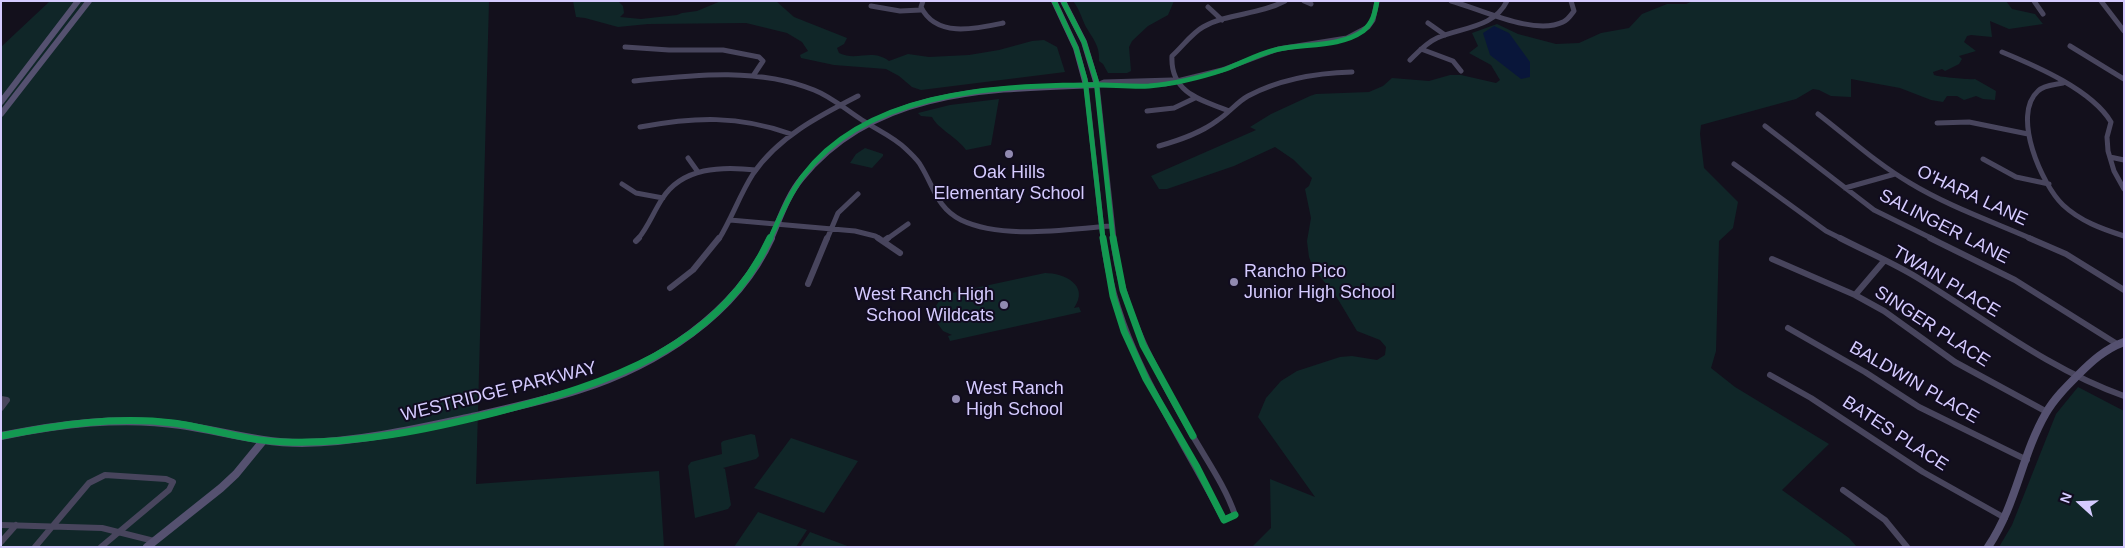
<!DOCTYPE html>
<style>
body{margin:0}
#map{position:relative;width:2125px;height:548px;overflow:hidden;background:#13101c;font-family:Arial,sans-serif}
canvas{display:block}
.frame{position:absolute;inset:0;border:2px solid #d5cbff;pointer-events:none}
.north{position:absolute;left:2055px;top:478px;width:50px;height:50px;-webkit-text-stroke:4px #110c20;paint-order:stroke;rotate:290deg;font-size:14px;font-weight:700;line-height:20px;text-align:center;color:#d5cbff}
.north::after{content:'';display:block;margin:auto;width:18px;height:22px;background:#d5cbff;clip-path:polygon(50% 0,100% 100%,50% 72%,0 100%)}
</style>
<div id="map">
<canvas width="2125" height="548"></canvas>
<div class="frame"></div>
<div class="north">N</div>
</div>
<script>
const ctx = document.querySelector('canvas').getContext('2d');
ctx.lineJoin = 'round';
function fill(path, color) {
  ctx.fillStyle = color;
  ctx.fill(path, 'evenodd');
}
function stroke(path, color, width, dash) {
  ctx.strokeStyle = color;
  ctx.lineWidth = width;
  ctx.lineCap = dash ? 'butt' : 'round';
  ctx.setLineDash(dash || []);
  ctx.stroke(path);
}
function label(font, color, halo, rows, align = 'center') {
  ctx.font = font + ' Arial,sans-serif';
  ctx.lineWidth = 4;
  ctx.setLineDash([]);
  ctx.textBaseline = 'middle';
  ctx.strokeStyle = halo;
  ctx.fillStyle = color;
  for (const [text, x, y, turn = 0] of rows) {
    ctx.save();
    ctx.translate(x, y);
    ctx.rotate((+turn || 0) * Math.PI / 180);
    ctx.textAlign = isNaN(turn) ? turn : align;
    if (halo) ctx.strokeText(text, 0, 0);
    ctx.fillText(text, 0, 0);
    ctx.restore();
  }
}
fill(new Path2D(`
 M50,1H489L476,484L659,471L664,547H1V47Z
 M573,1H618L623,6L624,13L620,17L641,19L677,15L682,13L697,11L721,1H776L794,17L847,38L844,44L837,48L839,53C857,62 871,48 889,61L908,54L929,57L969,55L999,50L1032,41L1044,40L1057,47L1065,72L921,90L912,87L899,76L886,69L834,65L801,58L800,55L808,51L802,42L787,33L746,23L648,24L618,27L585,18L576,17Z
 M1073,1H1174L1168,15L1148,26L1132,41L1129,47L1131,71L1127,73H1108L1103,64L1099,61C1100,46 1093,39 1086,27C1081,17 1081,12 1073,1Z
 M1693,1H2006L2012,9L2035,14L2043,24L2009,29L1990,21L1992,37L1971,35L1967,36L1964,42L1976,51L1959,56L1962,59L1959,64L1945,71L1942,69L1933,72L1934,75C1939,77 1972,80 1975,79L1996,91L1995,100L1983,99L1976,96L1964,100L1957,96H1947L1943,102L1931,100L1900,88L1851,79V97L1831,96L1819,90L1813,89L1796,99L1701,125L1700,134L1704,168L1738,202L1733,228L1719,241L1716,351L1711,368L1735,387L1829,444L1782,490L1849,538L1857,547H1252L1271,528L1270,479L1315,497L1258,417L1266,398L1281,381L1297,371L1340,357L1352,356L1377,360L1385,355L1386,347L1380,340L1357,331L1336,296L1313,268L1309,257L1307,241L1311,218L1305,189L1309,186L1312,178L1294,160L1275,147L1234,166L1167,189H1159L1151,176L1256,130L1250,127L1271,114L1310,96L1316,94L1369,92L1383,86L1392,78L1429,81L1450,75H1461L1496,83L1500,80L1491,65L1469,53L1478,46L1472,33L1497,24L1518,34L1556,44L1579,43L1601,33L1629,28L1642,14L1667,4H1686Z
 M999,99L991,145L966,150C957,137 938,129 932,117L921,116L918,113L950,105Z
 M865,148L883,154V156L872,168L850,163L856,154Z
 M1045,273C1064,273 1090,285 1074,308L1079,307L1081,312L950,341L948,336L952,335L943,331L935,320C931,307 940,298 952,293Z
 M2078,387L2124,411V547H1999L2012,525L2056,414Z
 M751,434L755,435L759,456L756,459L723,468L725,469L731,505L728,509L695,518L688,466L691,462L722,454L721,443L723,441Z
 M791,438L858,461L824,513L754,488Z
 M758,512L807,530L796,547H734Z
 M810,532L850,547H800Z`), '#102628');
fill(new Path2D(`
 M1494,26L1509,33L1530,62V77L1521,79L1490,55L1483,33Z`), '#09163a');
stroke(new Path2D(`
 M923,1L921,7C936,38 975,29 1003,23
 M1304,1L1311,4
 M1451,1C1481,9 1534,36 1563,22C1568,20 1571,15 1574,11L1571,1
 M2034,1L2043,14
 M2101,1L2124,31
 M871,6L900,11L921,10
 M1208,7L1222,20
 M1428,23L1445,35
 M2070,46L2124,79
 M625,47L669,50H723L759,57L763,61L753,76
 M1421,49L1453,61L1461,71
 M2002,52C2036,66 2092,90 2111,122L2107,137L2108,151L2114,171L2124,189
 M1410,60C1418,52 1426,43 1437,38C1462,27 1494,28 1507,1
 M634,81C692,75 758,67 814,90C832,97 846,110 862,120C877,130 894,137 906,149C912,155 918,160 921,166C934,187 937,208 961,220C1003,240 1066,229 1111,226
 M2063,83C2055,85 2044,85 2038,91C2011,115 2042,185 2063,205C2080,221 2102,229 2124,236
 M1099,84L1104,82L1172,80
 M1086,85L1103,239
 M1097,85L1114,239
 M1097,85L1165,84L1222,70L1278,49L1347,38L1368,27L1373,20L1377,1
 M1147,111L1174,108L1195,98
 M1229,111C1200,100 1170,92 1172,56C1182,47 1192,33 1203,27C1228,13 1259,15 1285,1
 M1818,114C1848,137 1877,164 1910,183C1948,206 1991,221 2032,239
 M1937,123L1969,122L2028,134
 M1765,126L1874,210L1933,239
 M640,127C695,117 738,115 791,134
 M1159,146C1180,140 1201,133 1218,120C1229,113 1237,102 1248,96C1280,79 1316,73 1352,72
 M2110,157L2124,160
 M688,158L698,172
 M1983,159L2016,177L2049,184
 M1734,164L1826,231L1842,239
 M622,184L636,193L663,198
 M1845,188L1895,174
 M730,220L855,231L875,236L880,239
 M638,239C648,227 653,213 662,199C682,167 722,166 756,170
 M719,239C732,218 740,194 753,174C778,137 819,116 858,96
 M827,239L838,213L858,194
 M887,239L908,224`), '#48455d', 5);
stroke(new Path2D(`
 M878,238L900,253
 M1103,238C1115,345 1176,427 1224,520
 M1113,238C1121,311 1158,375 1194,438C1208,462 1226,488 1235,515
 M1840,238C1867,252 1896,264 1921,280C1988,321 2050,370 2124,396
 M1930,238L2015,280L2117,344
 M2029,238L2066,254L2124,290
 M636,241L639,238
 M884,241L888,238
 M1772,259L1855,295L1884,311L1955,362L2047,412
 M808,284L827,238
 M670,288L693,270L719,238
 M1855,295L1884,261
 M1788,328L1865,372L1919,407L2027,460
 M1770,375L1811,398L1923,472L2005,518
 M1,399L7,400L1,408
 M1843,490L1885,520L1907,547
 M1,525L102,528L154,541
 M1,542L16,525
 M35,547L89,483L105,475L166,479L173,482L169,490L101,547`), '#48455d', 6);
stroke(new Path2D(`
 M1054,1L1076,48L1086,85
 M1,102L78,1
 M1,114L89,1
 M771,239C780,219 787,196 802,178C875,88 991,89 1097,85L1084,42L1063,1`), '#555170', 6);
stroke(new Path2D(`
 M1,436C60,424 121,416 181,425C222,431 260,443 302,443C359,442 416,429 472,417C508,408 544,401 578,390C657,365 736,315 771,238
 M147,547L221,488L236,474L263,441
 M1988,547C2017,504 2021,456 2046,413C2054,399 2066,387 2078,375C2092,361 2105,349 2124,342`), '#555170', 8);
stroke(new Path2D(`
 M1054,1L1076,48L1085,79L1103,239
 M1064,3L1084,42L1096,80L1113,239
 M770,239C780,217 789,195 803,176C865,93 990,86 1084,85C1106,84 1127,87 1149,86C1174,84 1202,77 1226,69C1242,63 1258,54 1275,50C1303,43 1339,48 1363,31C1373,23 1375,13 1377,1`), '#139951', 5);
stroke(new Path2D(`
 M1103,238L1113,296L1124,331L1146,379L1197,467L1224,520L1235,515
 M1113,238L1123,290L1143,345L1193,436
 M1,436C57,425 115,416 173,423C210,428 246,441 285,442C357,444 427,430 497,412C606,384 720,348 770,238`), '#139951', 7);
for (const [x, y, r, color] of [
 [1009,154,5,"#918ab0"],
 [1234,282,5,"#918ab0"],
 [1004,305,5,"#918ab0"],
 [956,399,5,"#918ab0"]
]) {
  const dot = new Path2D();
  dot.arc(x, y, r, 0, 2 * Math.PI);
  ctx.fillStyle = color;
  ctx.fill(dot);
  stroke(dot, '#110c20', 2);
}
label('18px', '#d5cbff', '#110c20', [
 ["Oak Hills",1009,173,"center"],
 ["Elementary School",1009,194,"center"],
 ["Rancho Pico",1244,272],
 ["Junior High School",1244,293],
 ["West Ranch High",994,295,"right"],
 ["School Wildcats",994,316,"right"],
 ["West Ranch",966,389],
 ["High School",966,410]
], 'left');
label('18px', '#d5cbff', '#110c20', [
 ["O'HARA LANE",1972,196,25],
 ["SALINGER LANE",1944,227,27],
 ["TWAIN PLACE",1946,282,31],
 ["SINGER PLACE",1932,327,33],
 ["BALDWIN PLACE",1914,383,30],
 ["WESTRIDGE PARKWAY",499,392,-14],
 ["BATES PLACE",1895,434,33]
]);
</script>
